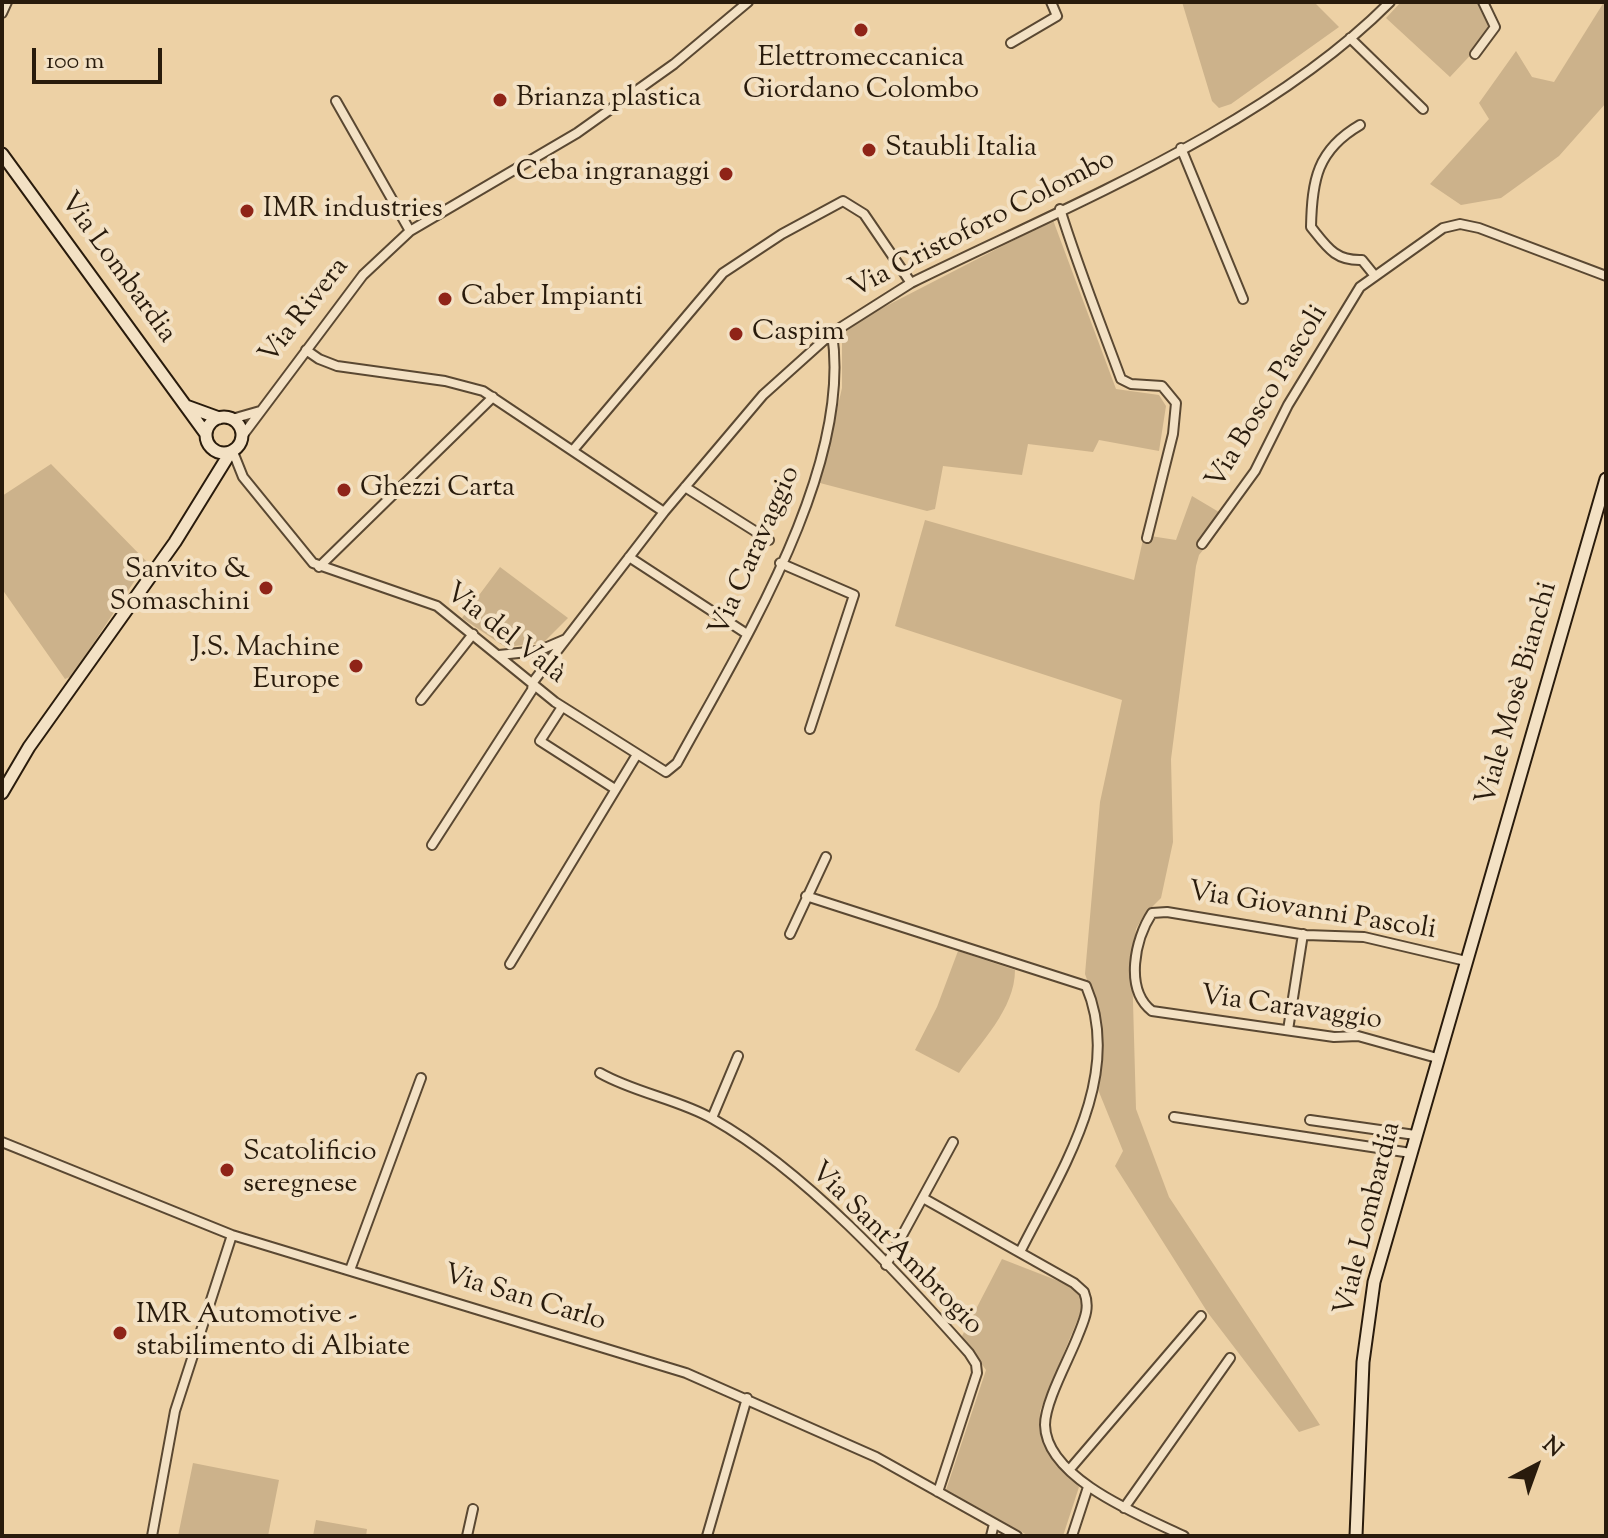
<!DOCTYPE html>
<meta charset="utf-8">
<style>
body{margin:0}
#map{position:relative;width:1608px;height:1538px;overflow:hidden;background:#edd1a5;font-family:"Sorts Mill Goudy",serif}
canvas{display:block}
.frame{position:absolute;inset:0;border:4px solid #291b0c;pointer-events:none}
.north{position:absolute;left:1496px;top:1426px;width:80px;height:80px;-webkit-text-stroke:6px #f3e1c4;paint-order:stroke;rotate:41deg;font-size:22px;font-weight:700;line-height:32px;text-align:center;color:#291b0c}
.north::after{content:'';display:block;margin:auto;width:28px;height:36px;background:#291b0c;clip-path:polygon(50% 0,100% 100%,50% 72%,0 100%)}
.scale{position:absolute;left:32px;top:48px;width:130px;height:36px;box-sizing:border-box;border:4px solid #291b0c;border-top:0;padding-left:10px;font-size:24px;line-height:28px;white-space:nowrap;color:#291b0c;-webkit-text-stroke:6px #f3e1c4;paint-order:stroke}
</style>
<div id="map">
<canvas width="1608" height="1538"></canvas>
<div class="frame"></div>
<div class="north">N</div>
<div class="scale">100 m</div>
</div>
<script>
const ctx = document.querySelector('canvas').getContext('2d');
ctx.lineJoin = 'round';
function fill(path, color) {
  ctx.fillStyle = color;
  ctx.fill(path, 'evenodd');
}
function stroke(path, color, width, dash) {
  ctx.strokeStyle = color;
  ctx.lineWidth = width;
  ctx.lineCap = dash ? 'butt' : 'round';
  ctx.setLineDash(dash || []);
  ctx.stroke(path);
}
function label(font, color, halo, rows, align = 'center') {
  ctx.font = font + ' "Sorts Mill Goudy",serif';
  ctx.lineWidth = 8;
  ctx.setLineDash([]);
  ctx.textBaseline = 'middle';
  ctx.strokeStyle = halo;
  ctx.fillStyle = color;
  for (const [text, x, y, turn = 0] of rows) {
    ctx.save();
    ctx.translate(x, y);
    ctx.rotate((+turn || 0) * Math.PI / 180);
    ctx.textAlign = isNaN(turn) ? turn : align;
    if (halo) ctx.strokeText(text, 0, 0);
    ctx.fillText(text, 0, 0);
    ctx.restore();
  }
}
fill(new Path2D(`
 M1182,2H1314L1339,27L1231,104L1219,108L1212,101Z
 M1401,2H1479L1493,31L1450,77L1386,18Z
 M1604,2L1606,103L1559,156L1501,198L1461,205L1430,184L1489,119L1479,103L1516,51L1532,77L1554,82Z
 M1053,220L1116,389L1159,395L1166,406L1159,451L1099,440L1093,452L1028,444L1022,475L943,466L935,509L927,511L820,483L842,388V333L859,320Z
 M51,464L147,562L72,676L65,679L2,589V496Z
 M1192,496L1229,518L1199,555L1196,566L1171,759L1173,842L1161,898L1144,915L1136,929L1132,966L1136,1109L1169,1197L1320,1425L1299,1432L1208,1313L1115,1166L1123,1151L1099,1092L1101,1044L1098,1011L1085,974L1100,802L1122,700L895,626L925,520L1134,580L1144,535L1176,540Z
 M500,567L568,618L543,643L505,647L462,618Z
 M958,951L1015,970C1015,1009 980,1043 959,1073L915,1050L937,1007Z
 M1002,1259L1079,1289L1084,1304L1040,1411L1043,1442L1079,1487L1063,1536H1029L946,1490L986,1370L962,1336Z
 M193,1463L279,1480L268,1536H178Z
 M316,1520L367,1529L366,1536H313Z`), '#ccb28b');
const street = new Path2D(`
 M2,13L7,2
 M1350,38L1423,109
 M1011,43L1057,16L1051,2
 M1475,54L1495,27L1483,2
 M336,101L410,231
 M1360,125C1317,150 1312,180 1311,227C1327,247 1335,261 1362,260L1375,276
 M1181,148L1243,299
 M1060,209C1078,267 1100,322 1121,379L1131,384L1162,386L1176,403L1173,434L1147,538
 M306,350L319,359L337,366L445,381L483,391L664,512
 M232,419L260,411
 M243,435L363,275L410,231L577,133L674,64L748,2
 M574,449L723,273L782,234L843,201L864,214L911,283
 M233,452L243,477L313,563L437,606L555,702L666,772L677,763C740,647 853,469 832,333
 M685,487L769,540
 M1202,544L1255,471L1288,405L1360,287L1443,228L1460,224L1479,228L1606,276
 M629,557L747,634
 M780,563L854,595L810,729
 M319,567L493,397
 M499,655L538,651L566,639
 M421,700L473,634
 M562,707L540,741L615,789
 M432,845L532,690L533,682L664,512L763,395L832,333L911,283C1067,206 1266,127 1390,2
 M806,896L1086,986C1125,1077 1059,1174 1020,1252
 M790,934L826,857
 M510,964L636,756
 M1288,1030L1303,934
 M1437,1058L1358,1036L1334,1037L1152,1011C1124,989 1135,939 1152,913L1167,912L1306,935L1364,937L1466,961
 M600,1073C635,1093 678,1099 713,1119C805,1171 898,1273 969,1353L976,1364L977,1373L938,1492
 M1174,1117L1411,1153
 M712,1118L738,1056
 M1310,1120L1415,1135
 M2,1142L232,1235L686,1373L876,1457L1017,1536
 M923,1198L1074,1283L1084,1292C1091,1309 1083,1322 1077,1338C1068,1361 1045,1402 1045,1425C1046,1479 1144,1517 1184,1536
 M886,1265L953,1142
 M350,1270L421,1078
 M1070,1469L1201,1316
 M1124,1508L1230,1358
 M152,1536L175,1411L232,1235
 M467,1536L473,1509
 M707,1536L747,1398
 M991,1536L994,1524
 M1072,1536L1088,1487`);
const secondary = new Path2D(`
 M2,154L206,434
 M186,406L219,418
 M206 435a18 18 0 1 1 36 0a18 18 0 1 1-36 0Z
 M2,793L29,747L175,542L230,453
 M1356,1536L1363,1362L1374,1282L1606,479`);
stroke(street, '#5a4832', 12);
stroke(secondary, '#291b0c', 15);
stroke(street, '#f3e1c4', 8);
stroke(secondary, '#f3e1c4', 11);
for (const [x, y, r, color] of [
 [861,30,8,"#8f2418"],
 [500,100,8,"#8f2418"],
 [869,150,8,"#8f2418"],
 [726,174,8,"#8f2418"],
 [247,211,8,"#8f2418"],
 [445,299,8,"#8f2418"],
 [736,334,8,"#8f2418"],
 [344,490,8,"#8f2418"],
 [266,588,8,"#8f2418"],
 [356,666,8,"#8f2418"],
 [227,1170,8,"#8f2418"],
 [120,1333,8,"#8f2418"]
]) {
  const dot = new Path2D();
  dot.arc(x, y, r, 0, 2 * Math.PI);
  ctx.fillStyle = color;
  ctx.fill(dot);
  stroke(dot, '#f3e1c4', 3);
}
label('28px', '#291b0c', '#f3e1c4', [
 ["Elettromeccanica",861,60,"center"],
 ["Giordano Colombo",861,92,"center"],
 ["Brianza plastica",516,100],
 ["Staubli Italia",885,150],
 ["Ceba ingranaggi",710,174,"right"],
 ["IMR industries",263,211],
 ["Caber Impianti",461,299],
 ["Caspim",752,334],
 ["Ghezzi Carta",360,490],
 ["Sanvito &",250,572,"right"],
 ["Somaschini",250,604,"right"],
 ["J.S. Machine",340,650,"right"],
 ["Europe",340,682,"right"],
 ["Scatolificio",243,1154],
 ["seregnese",243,1186],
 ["IMR Automotive -",136,1317],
 ["stabilimento di Albiate",136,1349]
], 'left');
label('28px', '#291b0c', '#f3e1c4', [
 ["Via Cristoforo Colombo",983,226,-27],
 ["Via Lombardia",116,269,54],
 ["Via Rivera",306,312,-52],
 ["Via Bosco Pascoli",1269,398,-59],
 ["Via Caravaggio",757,552,-66],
 ["Via del Valà",504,635,38],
 ["Viale Mosè Bianchi",1519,694,-74],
 ["Via Giovanni Pascoli",1312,913,9],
 ["Via Caravaggio",1291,1010,8],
 ["Viale Lombardia",1370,1219,-76],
 ["Via Sant'Ambrogio",895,1250,45],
 ["Via San Carlo",524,1300,17]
]);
</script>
